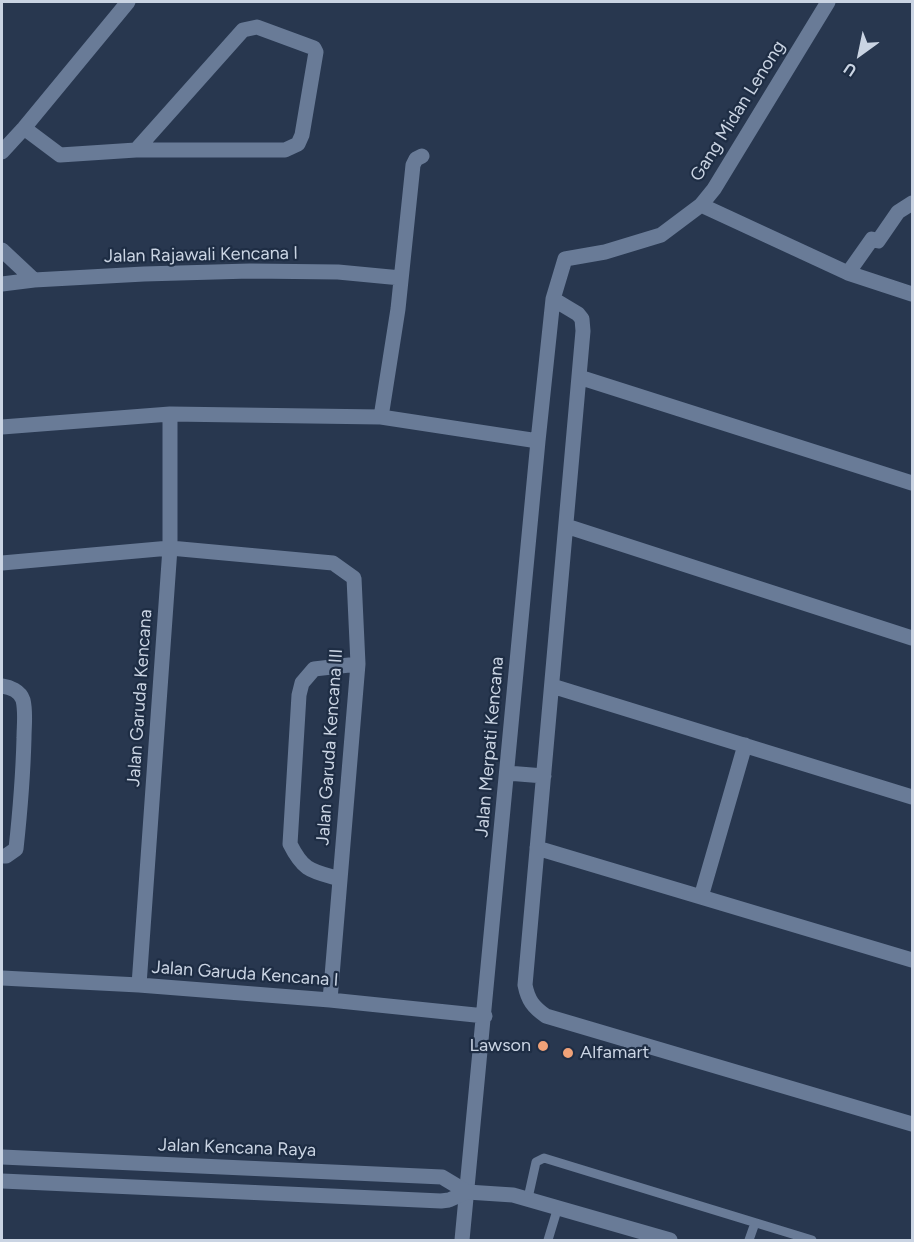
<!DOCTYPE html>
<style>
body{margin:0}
#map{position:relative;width:914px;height:1242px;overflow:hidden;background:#28374f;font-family:Figtree,sans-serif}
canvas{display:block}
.frame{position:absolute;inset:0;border:3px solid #cad4e3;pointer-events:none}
.north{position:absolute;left:830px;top:24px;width:60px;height:60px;-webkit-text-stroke:4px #1e2d44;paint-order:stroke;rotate:213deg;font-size:16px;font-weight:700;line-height:24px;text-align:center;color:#cad4e3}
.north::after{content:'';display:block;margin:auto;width:21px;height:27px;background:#cad4e3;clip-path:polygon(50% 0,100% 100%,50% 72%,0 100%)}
</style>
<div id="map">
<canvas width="914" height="1242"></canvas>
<div class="frame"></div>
<div class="north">U</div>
</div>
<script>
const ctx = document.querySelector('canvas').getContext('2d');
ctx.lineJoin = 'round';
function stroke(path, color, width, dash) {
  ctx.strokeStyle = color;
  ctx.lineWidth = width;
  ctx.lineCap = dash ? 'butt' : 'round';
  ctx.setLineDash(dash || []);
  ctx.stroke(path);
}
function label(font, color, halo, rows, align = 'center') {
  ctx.font = font + ' Figtree,sans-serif';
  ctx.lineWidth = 4.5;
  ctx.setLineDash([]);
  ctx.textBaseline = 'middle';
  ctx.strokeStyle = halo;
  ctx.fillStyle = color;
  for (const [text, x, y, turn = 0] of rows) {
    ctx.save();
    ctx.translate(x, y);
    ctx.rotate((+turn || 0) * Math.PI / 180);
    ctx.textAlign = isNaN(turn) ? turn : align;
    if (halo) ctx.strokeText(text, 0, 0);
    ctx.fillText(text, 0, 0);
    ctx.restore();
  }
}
stroke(new Path2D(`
 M528,1198L536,1162L544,1158L812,1240
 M548,1240L558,1207
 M749,1240L755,1223`), '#697b97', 9);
stroke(new Path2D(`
 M24,128L60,155L136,150H285L298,144L302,135L316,52L314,48L257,27L243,30L136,150
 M2,152L24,128L128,2
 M701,205L848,273L912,294
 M2,250L34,280
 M848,273L872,239L878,241L898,212L912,203
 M2,284L34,280L144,274L250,271L338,272L401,278
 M553,299L578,314L582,319L583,331L525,985C528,1000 533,1007 546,1016L912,1124
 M579,377L912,483
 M381,417L398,309L413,165L416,159L422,156
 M2,427L170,414L381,417L538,441
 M566,526L912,638
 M2,563L170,548L333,563L354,578L358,664L330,1000
 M2,686C10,687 20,691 23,700C26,712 24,726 24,738C23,776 20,812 16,849L6,856H2
 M552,686L912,797
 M507,773L544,776
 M537,848L912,960
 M340,879C312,871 304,872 290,844L299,695L302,683L314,669L358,664
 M701,897L745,745
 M2,978L139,985L330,1000L485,1016
 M139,985L170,548V414
 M462,1240L538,441L553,299L565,259L605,252L661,235L701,205L714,189L828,2`), '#697b97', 15);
stroke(new Path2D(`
 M2,1157L442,1177L467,1192
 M2,1181L441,1201L449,1200L467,1192L513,1195L670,1240`), '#697b97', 15);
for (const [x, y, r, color] of [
 [543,1046,6,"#f0a278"],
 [568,1053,6,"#f0a278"]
]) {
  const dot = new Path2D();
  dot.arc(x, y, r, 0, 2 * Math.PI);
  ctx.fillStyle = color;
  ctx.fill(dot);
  stroke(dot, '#1e2d44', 2);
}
label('18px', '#cad4e3', '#1e2d44', [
 ["Gang Midan Lenong",738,111,-58],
 ["Jalan Rajawali Kencana I",201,255,-1],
 ["Jalan Garuda Kencana",140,698,-86],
 ["Jalan Garuda Kencana III",330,747,-86],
 ["Jalan Merpati Kencana",490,747,-85],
 ["Jalan Garuda Kencana I",245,974,4],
 ["Jalan Kencana Raya",237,1148,2]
]);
label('18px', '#cad4e3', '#1e2d44', [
 ["Lawson",531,1046],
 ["Alfamart",580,1053,"left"]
], 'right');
</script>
